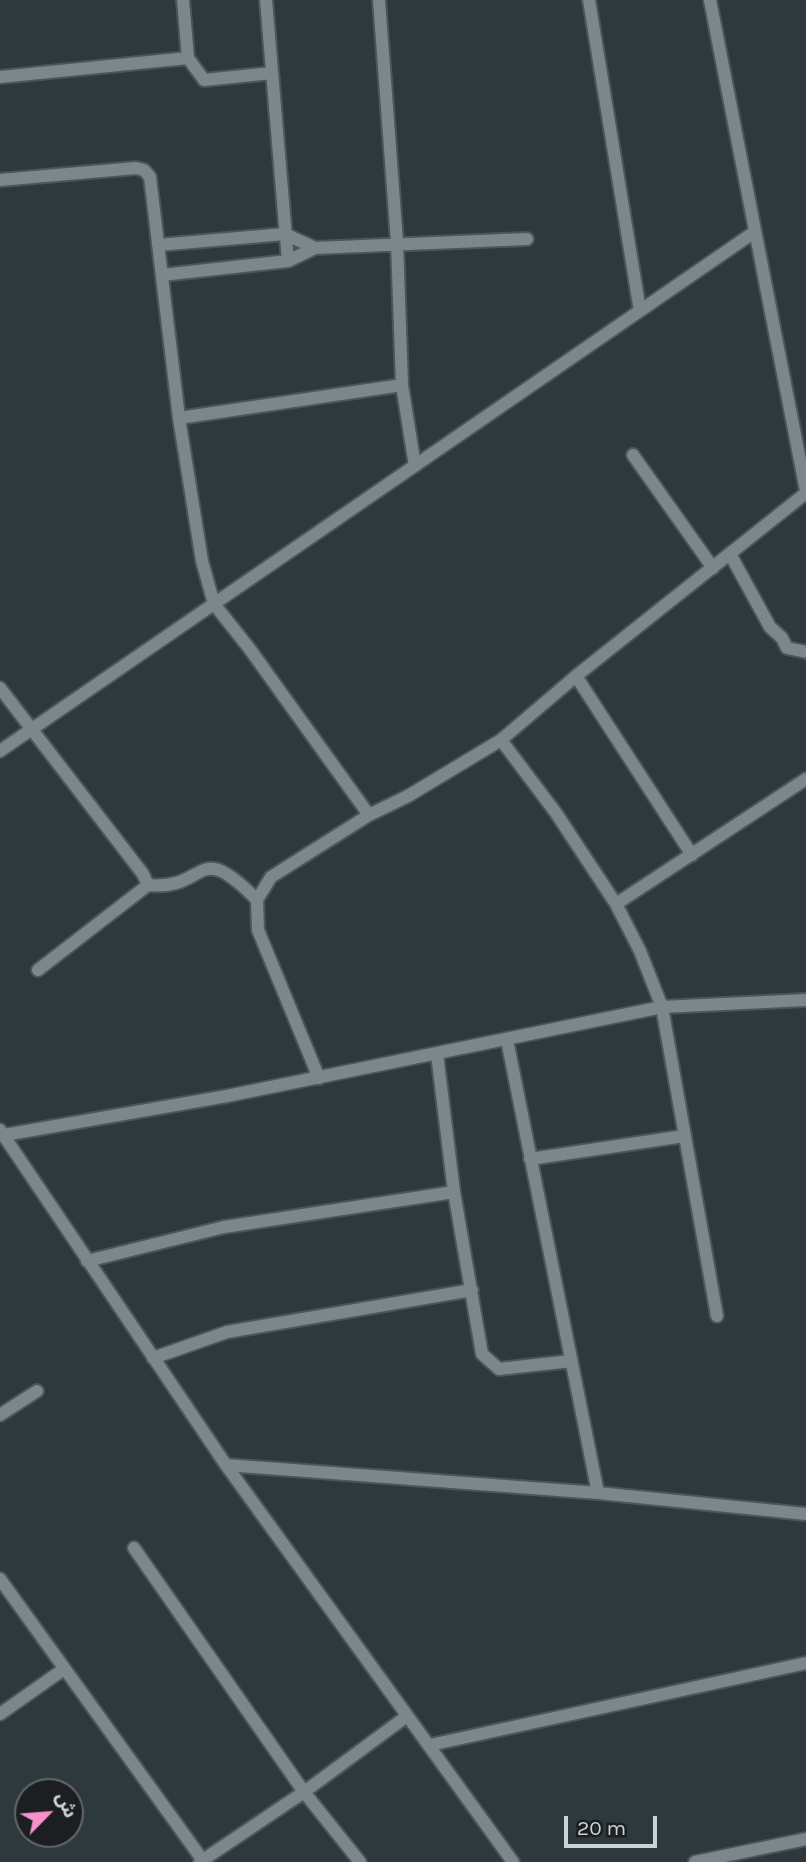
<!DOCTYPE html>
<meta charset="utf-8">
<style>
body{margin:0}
#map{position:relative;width:806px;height:1862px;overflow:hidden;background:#2e393d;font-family:Karla,"Noto Sans Arabic",sans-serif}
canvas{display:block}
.north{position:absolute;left:14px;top:1778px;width:70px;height:70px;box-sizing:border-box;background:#1b1f21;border:2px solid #626769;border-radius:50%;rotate:65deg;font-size:19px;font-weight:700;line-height:28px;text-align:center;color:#ccd2d4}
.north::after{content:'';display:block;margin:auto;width:24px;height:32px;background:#f890cc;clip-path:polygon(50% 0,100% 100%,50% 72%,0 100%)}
.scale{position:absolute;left:564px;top:1816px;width:93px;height:32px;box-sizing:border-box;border:4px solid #ccd2d4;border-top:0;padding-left:9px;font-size:21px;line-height:24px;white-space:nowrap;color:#ccd2d4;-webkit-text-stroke:5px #1b1f21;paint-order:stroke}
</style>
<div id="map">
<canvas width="806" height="1862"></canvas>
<div class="north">ش</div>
<div class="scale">20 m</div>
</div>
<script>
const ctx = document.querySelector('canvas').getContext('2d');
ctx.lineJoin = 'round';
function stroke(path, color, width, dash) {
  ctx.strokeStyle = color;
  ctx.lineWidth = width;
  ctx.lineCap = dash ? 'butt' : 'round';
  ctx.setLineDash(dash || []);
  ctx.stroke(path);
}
const minor = new Path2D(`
 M266,0L288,261
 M379,0L397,242L402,385L415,466
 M589,0L640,311
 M710,0L806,491
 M188,58L204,80L272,73
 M0,77L188,58L183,0
 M0,180L136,168L144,170L150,177L179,418L202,561L214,604L249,648L369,815L408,796L501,740L556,813L616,904L640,951L662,1007L717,1316
 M158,245L285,234L315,248
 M162,275L288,261L315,248L527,239
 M179,418L402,385
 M633,455L713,568
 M730,554L770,627L782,638L787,648L806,652
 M576,676L692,855
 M0,688L143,874L148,885L38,970
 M501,740L576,676L806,493
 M0,751L753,233
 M148,885C210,891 194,836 257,900
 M616,904L806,779
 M507,1040L598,1493
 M437,1054L454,1192L482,1354L499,1369L571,1361
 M319,1078L258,930L257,900L271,877L369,815
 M0,1130L226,1465L513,1862
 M4,1135L227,1096L662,1007L806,1000
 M530,1159L684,1136
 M87,1261L224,1227L454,1192
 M153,1358L227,1332L472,1290
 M0,1415L37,1391
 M226,1465L598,1493L806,1514
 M134,1548L304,1792L360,1862
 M0,1579L204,1862
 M0,1714L64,1669
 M430,1745L806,1663
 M200,1862L304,1792L407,1716
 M695,1862L806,1839`);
stroke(minor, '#4d5558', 16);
stroke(minor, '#7b878b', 12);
</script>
